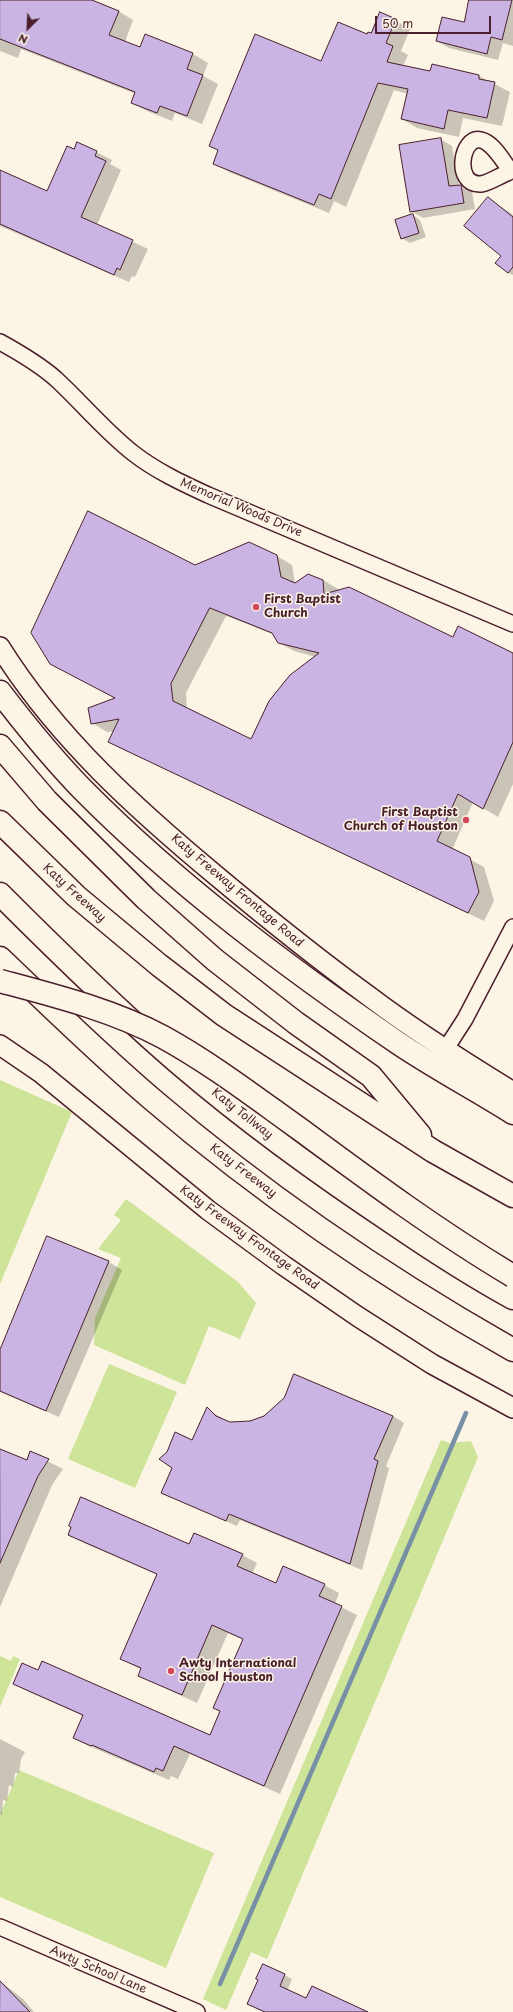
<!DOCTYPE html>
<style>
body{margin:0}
#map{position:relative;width:513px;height:2012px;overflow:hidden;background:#fcf5e5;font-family:"Playpen Sans",sans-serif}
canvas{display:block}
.north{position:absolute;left:8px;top:8px;width:40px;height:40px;-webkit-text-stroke:3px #fcf5e5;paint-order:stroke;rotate:204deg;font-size:11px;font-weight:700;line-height:16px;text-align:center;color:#4a1f2b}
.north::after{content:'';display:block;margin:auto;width:14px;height:18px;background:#4a1f2b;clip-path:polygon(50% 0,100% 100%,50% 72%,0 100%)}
.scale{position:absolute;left:375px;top:16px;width:116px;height:18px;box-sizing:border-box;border:2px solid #4a1f2b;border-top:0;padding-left:5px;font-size:12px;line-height:14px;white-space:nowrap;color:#4a1f2b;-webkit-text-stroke:3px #fcf5e5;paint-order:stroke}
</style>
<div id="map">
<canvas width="513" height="2012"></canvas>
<div class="north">N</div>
<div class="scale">50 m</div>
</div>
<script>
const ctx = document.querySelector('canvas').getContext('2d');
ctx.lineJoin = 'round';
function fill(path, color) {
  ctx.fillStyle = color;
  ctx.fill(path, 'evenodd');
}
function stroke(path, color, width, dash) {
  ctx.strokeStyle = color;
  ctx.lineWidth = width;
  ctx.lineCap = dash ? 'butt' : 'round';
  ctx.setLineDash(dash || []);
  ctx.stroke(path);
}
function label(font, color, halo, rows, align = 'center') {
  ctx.font = font + ' "Playpen Sans",sans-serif';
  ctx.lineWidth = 3;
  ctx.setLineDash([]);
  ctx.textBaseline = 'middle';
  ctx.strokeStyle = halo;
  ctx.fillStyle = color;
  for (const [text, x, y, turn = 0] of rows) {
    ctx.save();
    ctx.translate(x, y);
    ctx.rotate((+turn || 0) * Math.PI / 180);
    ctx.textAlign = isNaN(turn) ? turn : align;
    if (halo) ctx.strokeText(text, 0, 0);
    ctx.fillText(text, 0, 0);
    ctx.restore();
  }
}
fill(new Path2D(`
 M0,1080L72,1112L0,1284Z
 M126,1199L238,1282L256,1303L240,1339L209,1326L185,1385L94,1345L95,1318L121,1258L98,1249L121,1220L114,1215Z
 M109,1364L177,1392L135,1488L68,1459Z
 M441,1440L450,1443L471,1441L478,1457L267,1959L251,1952L226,2010L203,1999Z
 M0,1656L11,1661L13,1656L20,1659L0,1707Z
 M19,1770L214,1853L166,1968L0,1897V1815Z`), '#cee499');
fill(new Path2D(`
 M0,0H89L118,11L133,20L125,42L141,48L146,36L193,54L208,63L203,76L218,84L202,124L175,113L172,121L147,111L132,103L136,94L21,49L18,58L0,51Z
 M470,0H513V46L503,43L498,60L449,48L437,41L465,23Z
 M395,20L410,29L401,51L408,55L403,66L431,73L479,76L510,92L502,126L463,118L459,137L417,128L402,119L408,94L394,90L346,207L334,201L329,213L229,172L214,163L219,151L211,146L322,62Z
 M440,139L452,146L459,186L472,192L475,209L423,218L411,211Z
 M78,143L112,160L110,164L121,170L97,225L148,249L135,277L132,276L129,282L0,226V172L48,193Z
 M488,198L513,215V275L508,273L502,256Z
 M413,215L420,220L426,237L410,243L402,238Z
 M277,556L292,565L295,584L323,580L338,589V591L453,639L513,654V784L498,817L473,802L452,850L484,867L494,901L484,921L125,750L110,742L115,731L107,732L92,723L116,698L195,566ZM226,616L275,635L278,642L294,651L316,657L251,740L187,710L186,693Z
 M109,1262L122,1270L59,1417L0,1392V1352Z
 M285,1399L393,1416L404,1423L386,1466L389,1468L362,1570L240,1520L237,1526L162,1493L193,1441L207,1409L230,1423L250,1422L265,1417Z
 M0,1450L27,1461L31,1453L63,1469L52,1485L0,1607Z
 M69,1534L189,1546L242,1555L257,1563L252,1574L276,1585H324L339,1593L335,1604L357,1615L280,1794L190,1754L178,1779L171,1776L169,1780L89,1746L74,1738L83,1716L29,1692L14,1684L211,1736L221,1712L244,1640L228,1633L197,1703L139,1676L142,1670L121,1659L158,1575L84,1543Z
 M0,1739L25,1752L21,1759L19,1773H15L13,1787L9,1785L7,1801L3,1800L2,1815L0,1814Z
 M284,1975L292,1979L287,1991L306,1999L367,2012H266L249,2004Z
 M0,1981L23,1999L34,2012H0Z`), '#0003');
stroke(new Path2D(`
 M220,1984L466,1413`), '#7890a6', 4.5);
const building = new Path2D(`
 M0,0H92L119,11L109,35L140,47L145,34L193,53L187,69L203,75L187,116L160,106L157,113L131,103L135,92L0,39Z
 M469,0H512L502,40L491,37L487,54L436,41L442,17L464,22Z
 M380,12L396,19L386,43L393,46L387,62L430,71L432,64L479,75V79L495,82L487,118L448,110L444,129L401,119L408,89L378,83L331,199L319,194L314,205L213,164L218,150L209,146L255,34L321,61L338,22L367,34L368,32L371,33Z
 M441,138L449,186L461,185L464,203L410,212L399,145Z
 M77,142L97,151L95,156L106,161L81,217L133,240L120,270L117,268L114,275L0,224V170L47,191L67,146L74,149Z
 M488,197L513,217V267L508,273L495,263L501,256L464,226Z
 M413,214L419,233L401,239L395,220Z
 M88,511L195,565L249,542L277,555L281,577L295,583L308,574L323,580L324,594L349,587L453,637L458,626L513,653V742L483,809L458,794L437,841L470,857L479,892L468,913L108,742L119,719L91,724L88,708L115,698L50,664L31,633ZM210,608L272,633L278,643L319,653L290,675L269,701L251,739L173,701L171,684Z
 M47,1236L109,1261L46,1411L0,1391V1350Z
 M294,1374L393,1416L374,1459L378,1461L350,1564L229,1514L226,1521L161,1493L172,1468L159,1459L167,1452L175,1432L192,1440L207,1407L216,1416L230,1422L250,1421L264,1416L284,1398Z
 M0,1449L27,1460L30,1451L49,1459L38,1476L0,1563Z
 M81,1497L189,1544L194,1533L243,1554L237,1566L276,1583L283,1566L325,1584L319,1596L342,1606L264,1786L174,1746L163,1771L156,1768L154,1772L92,1745L91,1746L73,1738L83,1715L13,1684L22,1663L38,1670L42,1661L210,1735L220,1711L213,1708L243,1639L212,1625L182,1695L138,1676L141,1668L120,1659L157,1574L68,1535L71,1527L69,1526Z
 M263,1964L285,1974L280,1986L306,1998L312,1986L368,2012H265L247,2004L258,1980L256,1979Z
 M0,1981L30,2012H0Z`);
fill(building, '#cab4e4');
stroke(building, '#4a1f2b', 1);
const minor = new Path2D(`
 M511,171C503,162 494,143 481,140C461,135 453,186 481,184C489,183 499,176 507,173L513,170
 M0,342C20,353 39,364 56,379C82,403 105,431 133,453C156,471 182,483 208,495L513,624
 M445,1050L465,1019L513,927
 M0,1927L197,2012`);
const major = new Path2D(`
 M0,647C56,737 137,810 219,878C268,919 318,959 370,997C416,1032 464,1062 513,1092
 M0,1045L41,1073L208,1210L283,1265L357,1316L432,1364L513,1408`);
const highway = new Path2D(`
 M0,692C26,726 53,759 82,789C177,885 287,967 398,1043C435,1068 475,1089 513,1113
 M0,746L47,801L146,899L215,960L296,1023L371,1076L420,1135
 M0,822L76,896L159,965L224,1015L433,1151L513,1196
 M0,894C59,953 119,1012 182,1066C250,1124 322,1176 396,1225C434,1251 473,1276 513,1298
 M0,958C50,1006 100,1055 153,1100C264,1195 386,1278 513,1350`);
stroke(minor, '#4a1f2b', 18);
stroke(major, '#4a1f2b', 22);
stroke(highway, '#4a1f2b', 25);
stroke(minor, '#fcf5e5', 15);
stroke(major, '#fcf5e5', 19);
stroke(highway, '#fcf5e5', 22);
const highwayBridge = new Path2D(`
 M0,981C56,996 112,1010 163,1037C212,1064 256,1098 301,1130C370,1181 439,1232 513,1276`);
stroke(highwayBridge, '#4a1f2b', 25, []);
stroke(highwayBridge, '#fcf5e5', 22);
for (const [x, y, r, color] of [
 [256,607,4,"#d1495b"],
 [466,820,4,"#d1495b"],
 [171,1671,4,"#d1495b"]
]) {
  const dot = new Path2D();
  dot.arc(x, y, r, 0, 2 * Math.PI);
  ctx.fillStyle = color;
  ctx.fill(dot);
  stroke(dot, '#fcf5e5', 1.5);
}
label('12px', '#4a1f2b', '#fcf5e5', [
 ["Memorial Woods Drive",241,508,23],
 ["Katy Freeway Frontage Road",237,891,40],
 ["Katy Freeway",74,893,42],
 ["Katy Tollway",242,1114,38],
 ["Katy Freeway",243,1171,37],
 ["Katy Freeway Frontage Road",249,1238,36],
 ["Awty School Lane",98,1970,23]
]);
label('bold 12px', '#4a1f2b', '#fcf5e5', [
 ["First Baptist",264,600],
 ["Church",264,614],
 ["First Baptist",458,813,"right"],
 ["Church of Houston",458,827,"right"],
 ["Awty International",179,1664],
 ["School Houston",179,1678]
], 'left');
</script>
